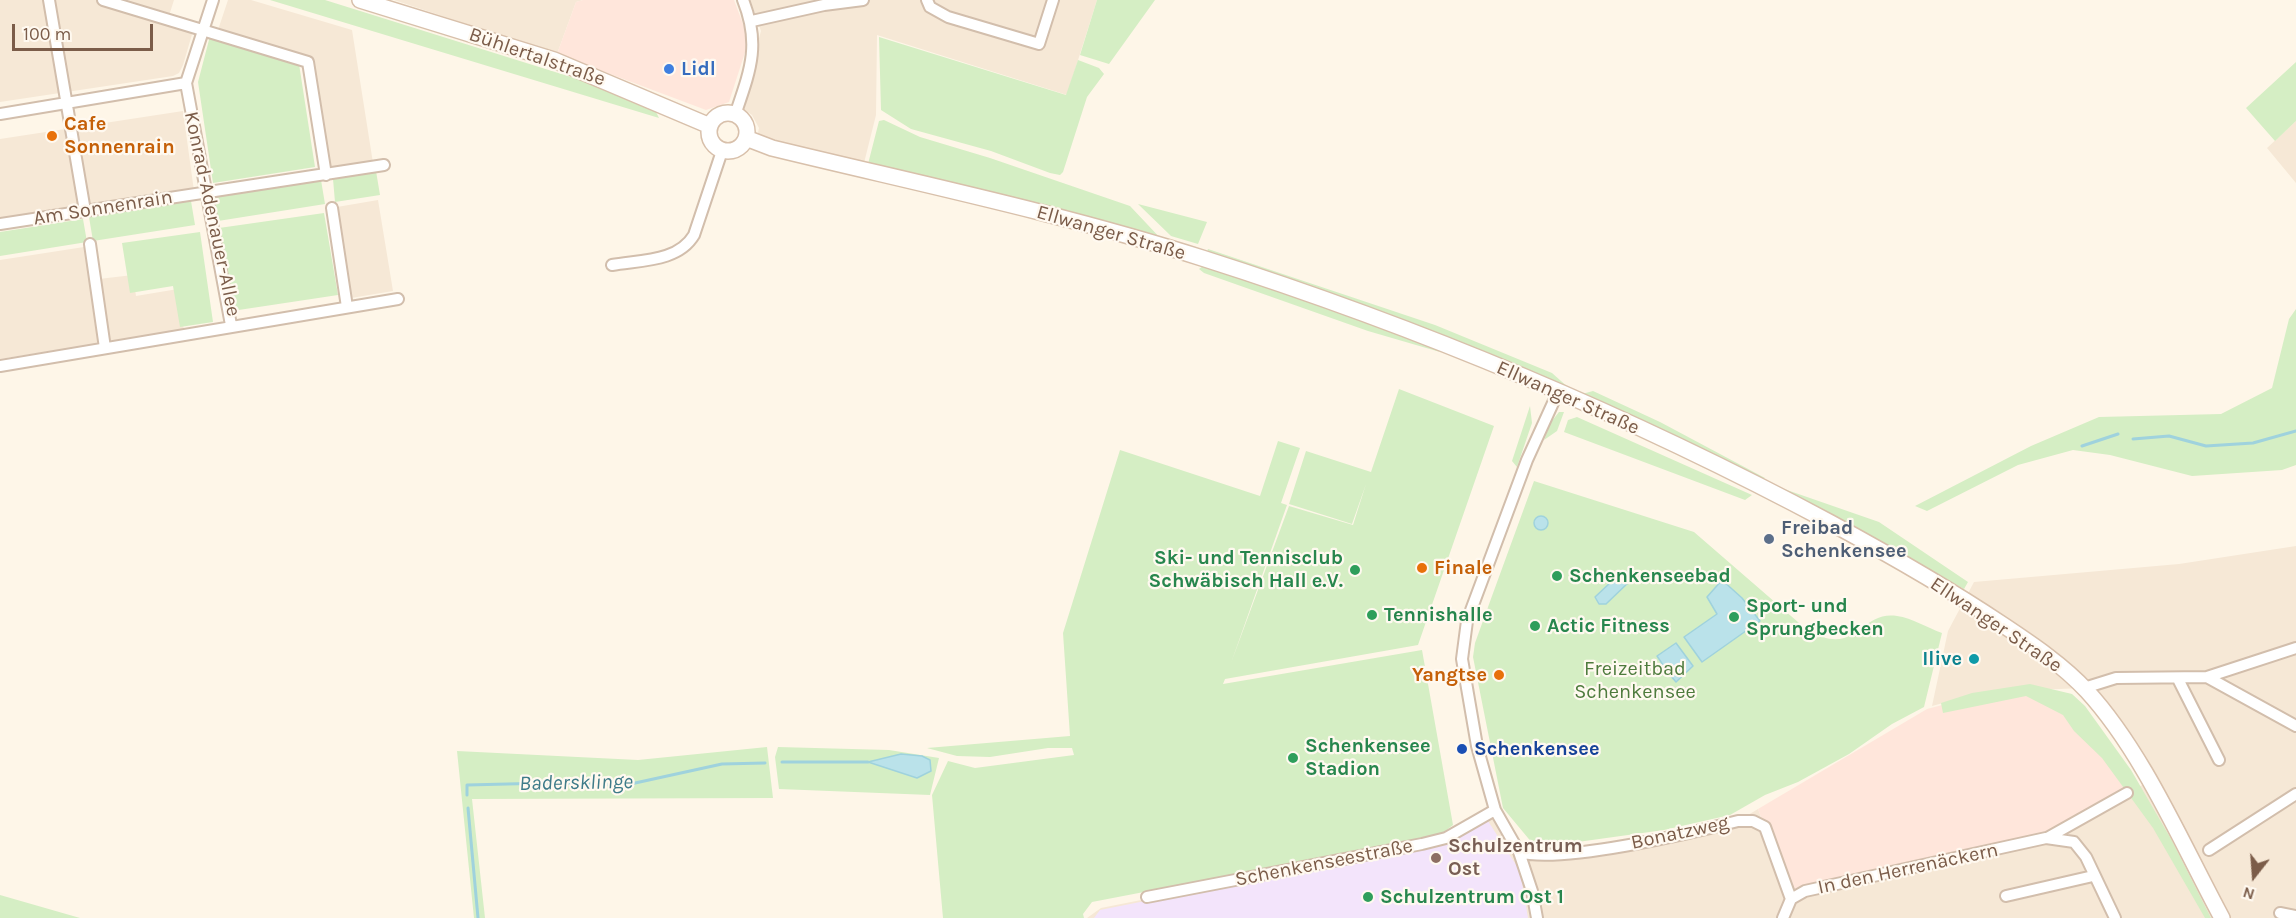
<!DOCTYPE html>
<meta charset="utf-8">
<style>
body{margin:0}
#map{position:relative;width:2296px;height:918px;overflow:hidden;background:#fef6e8;font-family:Karla,sans-serif}
canvas{display:block}
.north{position:absolute;left:2224px;top:846px;width:60px;height:60px;-webkit-text-stroke:4px #fff9f0;paint-order:stroke;rotate:197deg;font-size:16px;font-weight:700;line-height:24px;text-align:center;color:#7b5c49}
.north::after{content:'';display:block;margin:auto;width:21px;height:27px;background:#7b5c49;clip-path:polygon(50% 0,100% 100%,50% 72%,0 100%)}
.scale{position:absolute;left:12px;top:24px;width:141px;height:27px;box-sizing:border-box;border:3px solid #7b5c49;border-top:0;padding-left:8px;font-size:18px;line-height:21px;white-space:nowrap;color:#7b5c49;-webkit-text-stroke:4px #fff9f0;paint-order:stroke}
</style>
<div id="map">
<canvas width="2296" height="918"></canvas>
<div class="north">N</div>
<div class="scale">100 m</div>
</div>
<script>
const ctx = document.querySelector('canvas').getContext('2d');
ctx.lineJoin = 'round';
function fill(path, color) {
  ctx.fillStyle = color;
  ctx.fill(path, 'evenodd');
}
function stroke(path, color, width, dash) {
  ctx.strokeStyle = color;
  ctx.lineWidth = width;
  ctx.lineCap = dash ? 'butt' : 'round';
  ctx.setLineDash(dash || []);
  ctx.stroke(path);
}
function label(font, color, halo, rows, align = 'center') {
  ctx.font = font + ' Karla,sans-serif';
  ctx.lineWidth = 4.5;
  ctx.setLineDash([]);
  ctx.textBaseline = 'middle';
  ctx.strokeStyle = halo;
  ctx.fillStyle = color;
  for (const [text, x, y, turn = 0] of rows) {
    ctx.save();
    ctx.translate(x, y);
    ctx.rotate((+turn || 0) * Math.PI / 180);
    ctx.textAlign = isNaN(turn) ? turn : align;
    if (halo) ctx.strokeText(text, 0, 0);
    ctx.fillText(text, 0, 0);
    ctx.restore();
  }
}
fill(new Path2D(`
 M0,0H174L167,22L193,31L183,65L179,73L173,76L0,102Z
 M228,0H251L352,30L373,163L331,169L314,60L218,30Z
 M394,0H583L576,2L557,54Z
 M750,0H1097L1067,95L877,35L876,115L864,163L757,137L759,128L752,115L740,107L761,31Z
 M183,111L194,191L0,221V139Z
 M2296,121V183L2267,148Z
 M378,200L393,291L351,298L337,207Z
 M84,247L90,280L133,275L136,296L178,289L184,330L0,359V260Z
 M2296,546V918H1087L1101,908L1422,844L1495,810L1519,852L1603,849L1738,821L1758,809L1791,899L2127,793L2148,782L2084,688L1984,692L1932,706L1948,631L1974,582L2179,564Z`), '#f6e8d6');
fill(new Path2D(`
 M583,0H734L749,40L729,102L706,110L557,54L576,2Z
 M2031,687L2074,707L2127,793L2046,838L1791,899L1758,809L1927,709L1984,694Z`), '#ffe6db');
fill(new Path2D(`
 M1488,821L1520,871L1528,918H1094L1100,910L1426,845L1449,838Z`), '#f3e4fb');
fill(new Path2D(`
 M270,0H325L587,82L655,110L659,118Z
 M1097,0H1155L1109,64L1080,55Z
 M210,36L299,64L315,167L213,183L198,82Z
 M879,37L1066,95L1078,60L1099,68L1104,74L1087,97L1063,172L1060,175L1050,173L991,151L911,129L881,110Z
 M2296,62V121L2275,141L2246,108Z
 M884,120L920,137L990,158L1130,206L1163,241L868,164L879,121Z
 M376,171L380,195L335,202L333,179Z
 M321,180L325,204L218,221L214,197Z
 M191,201L195,225L93,241L89,217Z
 M1138,204L1207,222L1198,244L1171,236Z
 M324,213L338,295L232,311L219,228Z
 M83,219L87,242L0,256V232Z
 M200,232L213,322L180,327L173,286L130,293L122,243Z
 M1208,249L1435,325L1552,373L1570,389L1207,252Z
 M1204,265L1318,303L1425,343L1440,352L1368,331L1204,273L1199,269Z
 M2296,309V465L2282,470L2192,476L2110,455L2073,450L2018,465L1927,511L1915,506L2031,446L2099,417L2221,414L2272,388L2289,319Z
 M1399,389L1494,426L1418,645L1225,679L1223,684L1422,650L1453,825L1440,835L1092,902L1083,914L1084,918H943L932,795L948,761L975,768L1074,755L1072,748H1048L990,757L957,756L927,748L1070,736L1063,633L1120,450L1260,496L1278,441L1300,448L1281,503L1287,505L1231,663L1289,506L1353,525L1366,484L1352,524L1289,504L1306,451L1371,472Z
 M1593,391L1660,422L1765,478L1760,480L1582,394Z
 M1530,406L1532,423L1517,467L1512,461Z
 M1559,412H1564L1557,431L1544,440L1551,422Z
 M1577,417L1752,495L1745,500L1564,432L1568,420Z
 M1534,481L1694,532L1806,629C1857,660 1859,610 1897,616C1912,618 1928,628 1942,633L1924,707L1892,724L1849,754L1798,782L1765,795L1730,815L1664,830L1556,845L1551,842L1533,844L1503,808L1473,657L1475,643L1492,596Z
 M1784,489L1879,522L1968,582L1964,589Z
 M2030,684L2072,694L2085,706L2131,770L2171,839L2211,918H2205L2153,828L2102,758L2074,731L2063,715L2026,696L1943,713L1941,703L1972,693Z
 M767,747L773,798L472,799L485,918H474L457,751L638,760Z
 M778,747L889,750L939,758L930,795L779,789L775,757Z
 M0,895L80,918H0Z`), '#d5eec4');
const water = new Path2D(`
 M1534 523a7 7 0 1 1 14 0a7 7 0 1 1-14 0Z
 M1620,571L1630,576V581L1606,604H1599L1595,597L1611,582H1617Z
 M1722,580L1742,598L1760,621L1702,662L1684,637L1717,614L1707,597Z
 M1676,643L1693,666L1676,682L1670,675L1662,674L1663,665L1657,656Z
 M901,754L922,756L930,760L931,771L917,778L868,762Z`);
fill(water, '#bae2ea');
stroke(water, '#9fd2dd', 1.5);
stroke(new Path2D(`
 M2133,439L2169,436L2206,446L2253,443L2296,431
 M2082,446L2118,434
 M782,762H868
 M467,795V785L548,783L626,785L722,764L765,763
 M468,808L478,918`), '#9fd2dd', 3);
const street = new Path2D(`
 M49,0L85,211
 M103,0L308,62L326,175
 M927,0L930,7L948,17L1039,44L1053,0
 M752,21L824,5L863,0
 M186,83L231,325
 M0,114L186,83L213,0
 M735,115C750,71 761,45 743,0
 M332,208L347,307
 M0,224L384,165
 M90,244L105,348
 M612,265C640,260 678,262 694,235L722,151
 M0,366L398,299
 M2207,677L2296,648
 M2178,679L2219,760
 M2084,688L2116,678L2207,677L2296,726
 M2047,838L2127,793
 M2209,850L2296,794
 M1519,852C1560,864 1692,833 1738,821H1753L1765,827L1791,899
 M2006,896L2093,876
 M1147,897L1422,844L1446,838L1495,810
 M2280,913L2296,916
 M1537,918L1532,891L1519,852L1495,810L1477,746L1462,659L1467,621L1527,460L1558,392
 M1783,918L1791,899L1805,891L2046,838L2074,842L2086,857L2115,918`);
const secondary = new Path2D(`
 M360,0L554,60L710,126
 M709 132a19 19 0 1 1 38 0a19 19 0 1 1-38 0Z
 M746,138L772,148C916,183 1061,213 1202,258C1419,327 1631,416 1831,523C1888,554 1945,586 2000,623C2030,643 2062,664 2087,691C2143,752 2182,844 2222,918`);
stroke(street, '#d2beac', 14);
stroke(secondary, '#d8c0ab', 18);
stroke(street, '#fff', 10);
stroke(secondary, '#fff', 15);
for (const [x, y, r, color] of [
 [669,69,6,"#3f7fe0"],
 [52,136,6,"#e8710a"],
 [1769,539,6,"#5c6f8a"],
 [1422,568,6,"#e8710a"],
 [1355,570,6,"#2e9e5b"],
 [1557,576,6,"#2e9e5b"],
 [1372,615,6,"#2e9e5b"],
 [1734,617,6,"#2e9e5b"],
 [1535,626,6,"#2e9e5b"],
 [1974,659,6,"#0f9aa8"],
 [1499,675,6,"#e8710a"],
 [1462,749,6,"#1a4fb4"],
 [1293,758,6,"#2e9e5b"],
 [1436,858,6,"#8d6e63"],
 [1368,897,6,"#2e9e5b"]
]) {
  const dot = new Path2D();
  dot.arc(x, y, r, 0, 2 * Math.PI);
  ctx.fillStyle = color;
  ctx.fill(dot);
  stroke(dot, '#fff9f0', 2);
}
label('20px', '#7b5c49', '#fff9f0', [
 ["Bühlertalstraße",537,57,19],
 ["Am Sonnenrain",103,208,-9],
 ["Konrad-Adenauer-Allee",212,214,78],
 ["Ellwanger Straße",1111,233,16],
 ["Ellwanger Straße",1568,398,24],
 ["Ellwanger Straße",1996,625,34],
 ["Bonatzweg",1680,833,-12],
 ["Schenkenseestraße",1324,863,-11],
 ["In den Herrenäckern",1908,869,-12]
]);
label('bold 20px', '#366cbe', '#fff9f0', [
 ["Lidl",681,69]
], 'left');
label('bold 20px', '#c56008', '#fff9f0', [
 ["Cafe",64,124],
 ["Sonnenrain",64,147],
 ["Finale",1434,568],
 ["Yangtse",1487,675,"right"]
], 'left');
label('bold 20px', '#4e5e75', '#fff9f0', [
 ["Freibad",1781,528],
 ["Schenkensee",1781,551]
], 'left');
label('bold 20px', '#27864d', '#fff9f0', [
 ["Ski- und Tennisclub",1343,558,"right"],
 ["Schwäbisch Hall e.V.",1343,581,"right"],
 ["Schenkenseebad",1569,576],
 ["Sport- und",1746,606],
 ["Sprungbecken",1746,629],
 ["Tennishalle",1384,615],
 ["Actic Fitness",1547,626],
 ["Schenkensee",1305,746],
 ["Stadion",1305,769],
 ["Schulzentrum Ost 1",1380,897]
], 'left');
label('bold 20px', '#0d838f', '#fff9f0', [
 ["Ilive",1962,659]
], 'right');
label('20px', '#4e7b3d', '#fff9f0', [
 ["Freizeitbad",1635,669],
 ["Schenkensee",1635,692]
]);
label('bold 20px', '#164399', '#fff9f0', [
 ["Schenkensee",1474,749]
], 'left');
label('bold 20px', '#785e54', '#fff9f0', [
 ["Schulzentrum",1448,846],
 ["Ost",1448,869]
], 'left');
label('italic 21px', '#3e7b89', '#fff9f0', [
 ["Badersklinge",576,783,-1]
]);
</script>
